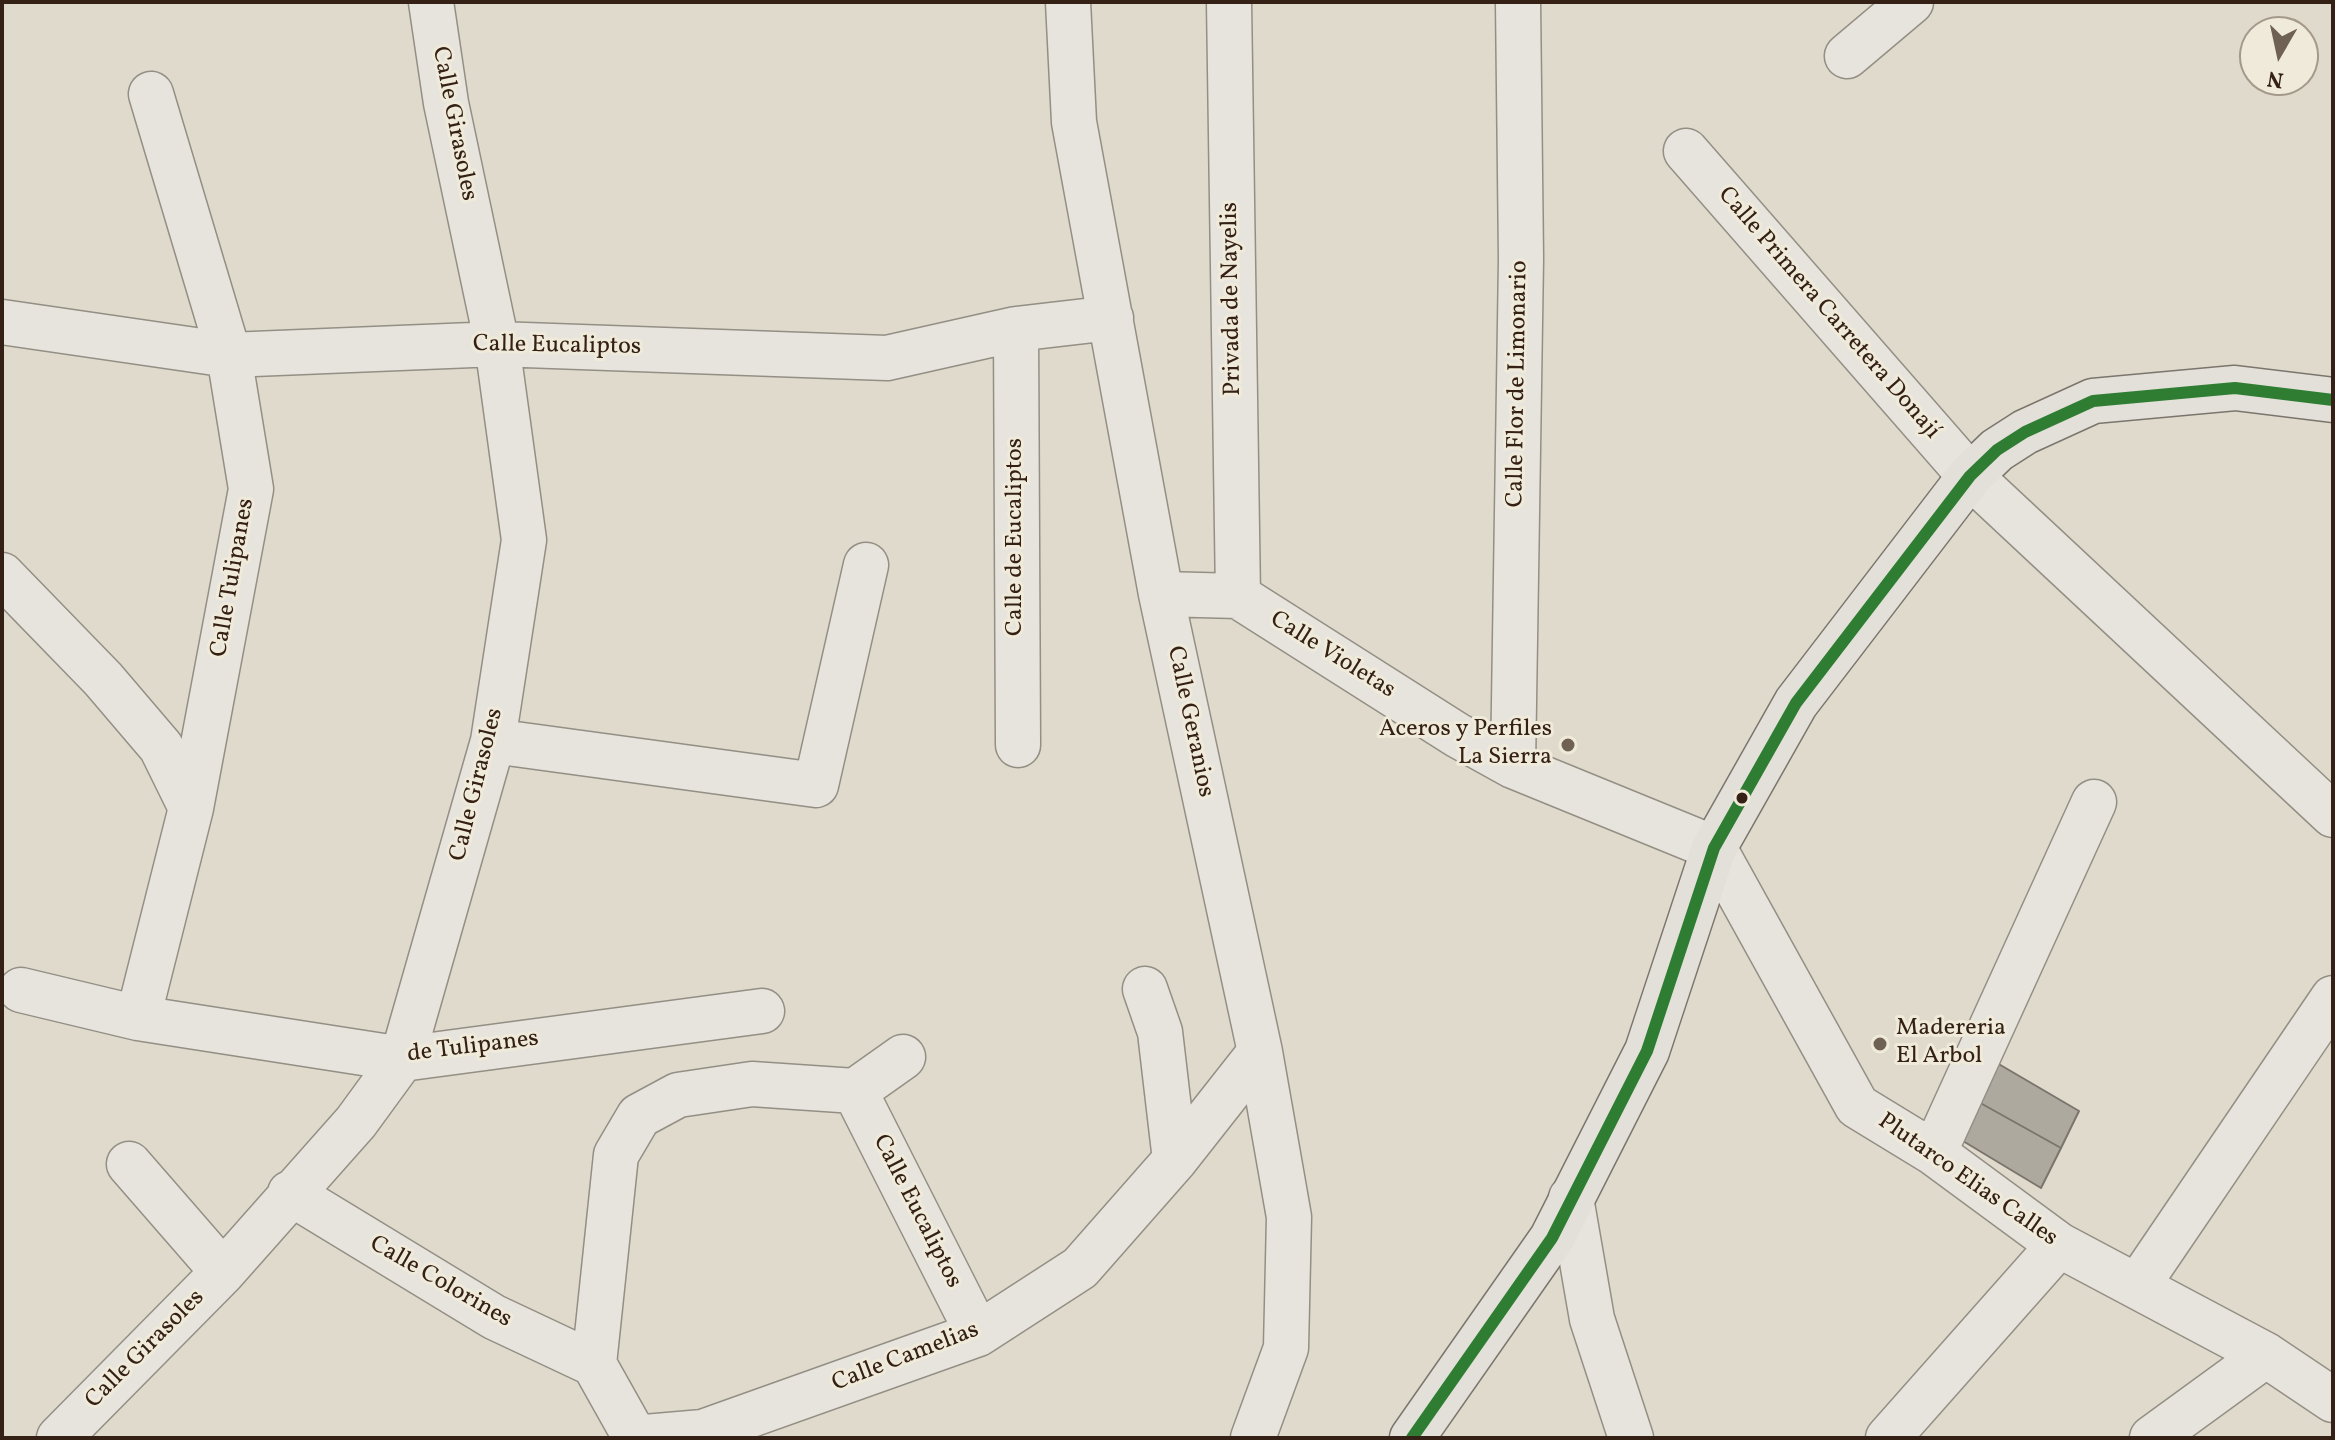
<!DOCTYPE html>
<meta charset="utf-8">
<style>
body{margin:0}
#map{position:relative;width:2335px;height:1440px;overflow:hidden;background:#dfdacc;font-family:Vollkorn,serif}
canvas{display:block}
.frame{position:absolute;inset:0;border:4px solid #342015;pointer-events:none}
.north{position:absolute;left:2239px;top:16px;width:80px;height:80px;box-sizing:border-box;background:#efead9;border:2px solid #a4998b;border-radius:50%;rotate:189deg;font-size:22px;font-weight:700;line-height:32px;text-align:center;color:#342015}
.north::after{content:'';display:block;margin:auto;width:28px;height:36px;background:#706155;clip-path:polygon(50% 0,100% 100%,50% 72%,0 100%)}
</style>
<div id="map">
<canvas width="2335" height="1440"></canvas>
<div class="frame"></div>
<div class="north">N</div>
</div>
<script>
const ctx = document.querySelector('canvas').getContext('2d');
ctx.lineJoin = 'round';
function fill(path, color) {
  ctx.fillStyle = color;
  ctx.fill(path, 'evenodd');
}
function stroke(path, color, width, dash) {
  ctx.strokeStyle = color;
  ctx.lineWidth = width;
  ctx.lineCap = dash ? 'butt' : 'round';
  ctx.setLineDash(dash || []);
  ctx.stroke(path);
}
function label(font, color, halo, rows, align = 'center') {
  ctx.font = font + ' Vollkorn,serif';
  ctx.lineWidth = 6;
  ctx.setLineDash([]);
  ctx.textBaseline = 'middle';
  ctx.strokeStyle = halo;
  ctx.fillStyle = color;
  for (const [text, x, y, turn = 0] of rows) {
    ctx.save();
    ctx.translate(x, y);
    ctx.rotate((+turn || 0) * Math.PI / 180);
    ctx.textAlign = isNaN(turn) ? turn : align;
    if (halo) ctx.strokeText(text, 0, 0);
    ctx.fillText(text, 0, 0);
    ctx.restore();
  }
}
const building = new Path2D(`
 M1997,1063L2079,1111L2061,1148L1975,1100Z
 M1975,1100L2061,1148L2041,1188L1958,1138Z`);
fill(building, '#aea99f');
stroke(building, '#7b756d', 2);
const minor = new Path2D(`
 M1068,2L1074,122L1161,594L1260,1052L1289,1217L1286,1348L1253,1438
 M1229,2L1238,596
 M1847,56L1911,2
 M1686,151L1970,476L2333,815
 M2,322L229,355L497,344L887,358L1016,329L1111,318
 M1016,329L1018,745
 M2,575L103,679L161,747L191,808
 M1161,594L1238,596L1457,735L1513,766L1714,848L1857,1106L1934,1153L2059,1245L2266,1355L2333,1400
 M493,741L816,785L866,565
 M1513,766L1521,259L1518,2
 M1145,989L1160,1032L1175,1160
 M21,990L138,1018L402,1059L762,1011
 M138,1018L191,808L251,489L229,355L151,94
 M855,1091L978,1334
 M1934,1153L2094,802
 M129,1164L223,1272
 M290,1193L494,1317L594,1364
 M1571,1198L1592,1319L1631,1438
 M2138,1285L2333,998
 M635,1437L594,1364L616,1155L639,1116L678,1095L752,1084L855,1091L903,1057
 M59,1438L223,1272L356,1122L402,1059L493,741L524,540L497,344L446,103L431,2
 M633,1438L703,1432L978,1334L1080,1268L1175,1160L1260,1052
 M1888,1438L2059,1245
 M2152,1438L2266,1355`);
const major = new Path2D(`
 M1412,1438L1552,1238L1647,1051L1714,848L1796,703L1970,476L1997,450L2025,432L2093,401L2235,388L2333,400`);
stroke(minor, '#948f85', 47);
stroke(major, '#7b756d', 47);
stroke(minor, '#e7e4dd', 44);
stroke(major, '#e2e0d8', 44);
stroke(new Path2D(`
 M1412,1438L1552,1238L1647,1051L1714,848L1796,703L1970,476L1997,450L2025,432L2093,401L2235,388L2333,400`), '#2e7d32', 12);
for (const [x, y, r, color] of [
 [1568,745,8,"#706155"],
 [1742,798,7,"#342015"],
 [1880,1044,8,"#706155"]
]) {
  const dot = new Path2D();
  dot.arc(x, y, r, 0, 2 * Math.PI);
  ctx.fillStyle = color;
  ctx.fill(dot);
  stroke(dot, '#efead9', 3);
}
label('24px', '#342015', '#efead9', [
 ["Calle Girasoles",453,124,79],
 ["Privada de Nayelis",1233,299,-91],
 ["Calle Primera Carretera Donají",1828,314,49],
 ["Calle Eucaliptos",557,347,1],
 ["Calle Flor de Limonario",1519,384,-89],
 ["Calle de Eucaliptos",1017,537,-90],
 ["Calle Tulipanes",234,578,-80],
 ["Calle Violetas",1332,656,32],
 ["Calle Geranios",1189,722,78],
 ["Calle Girasoles",478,785,-76],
 ["de Tulipanes",473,1048,-7],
 ["Plutarco Elias Calles",1967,1181,35],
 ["Calle Eucaliptos",916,1212,63],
 ["Calle Colorines",440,1283,30],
 ["Calle Girasoles",146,1350,-45],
 ["Calle Camelias",906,1358,-21]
]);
label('24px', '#342015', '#efead9', [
 ["Aceros y Perfiles",1552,731],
 ["La Sierra",1552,759],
 ["Madereria",1896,1030,"left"],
 ["El Arbol",1896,1058,"left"]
], 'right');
</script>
